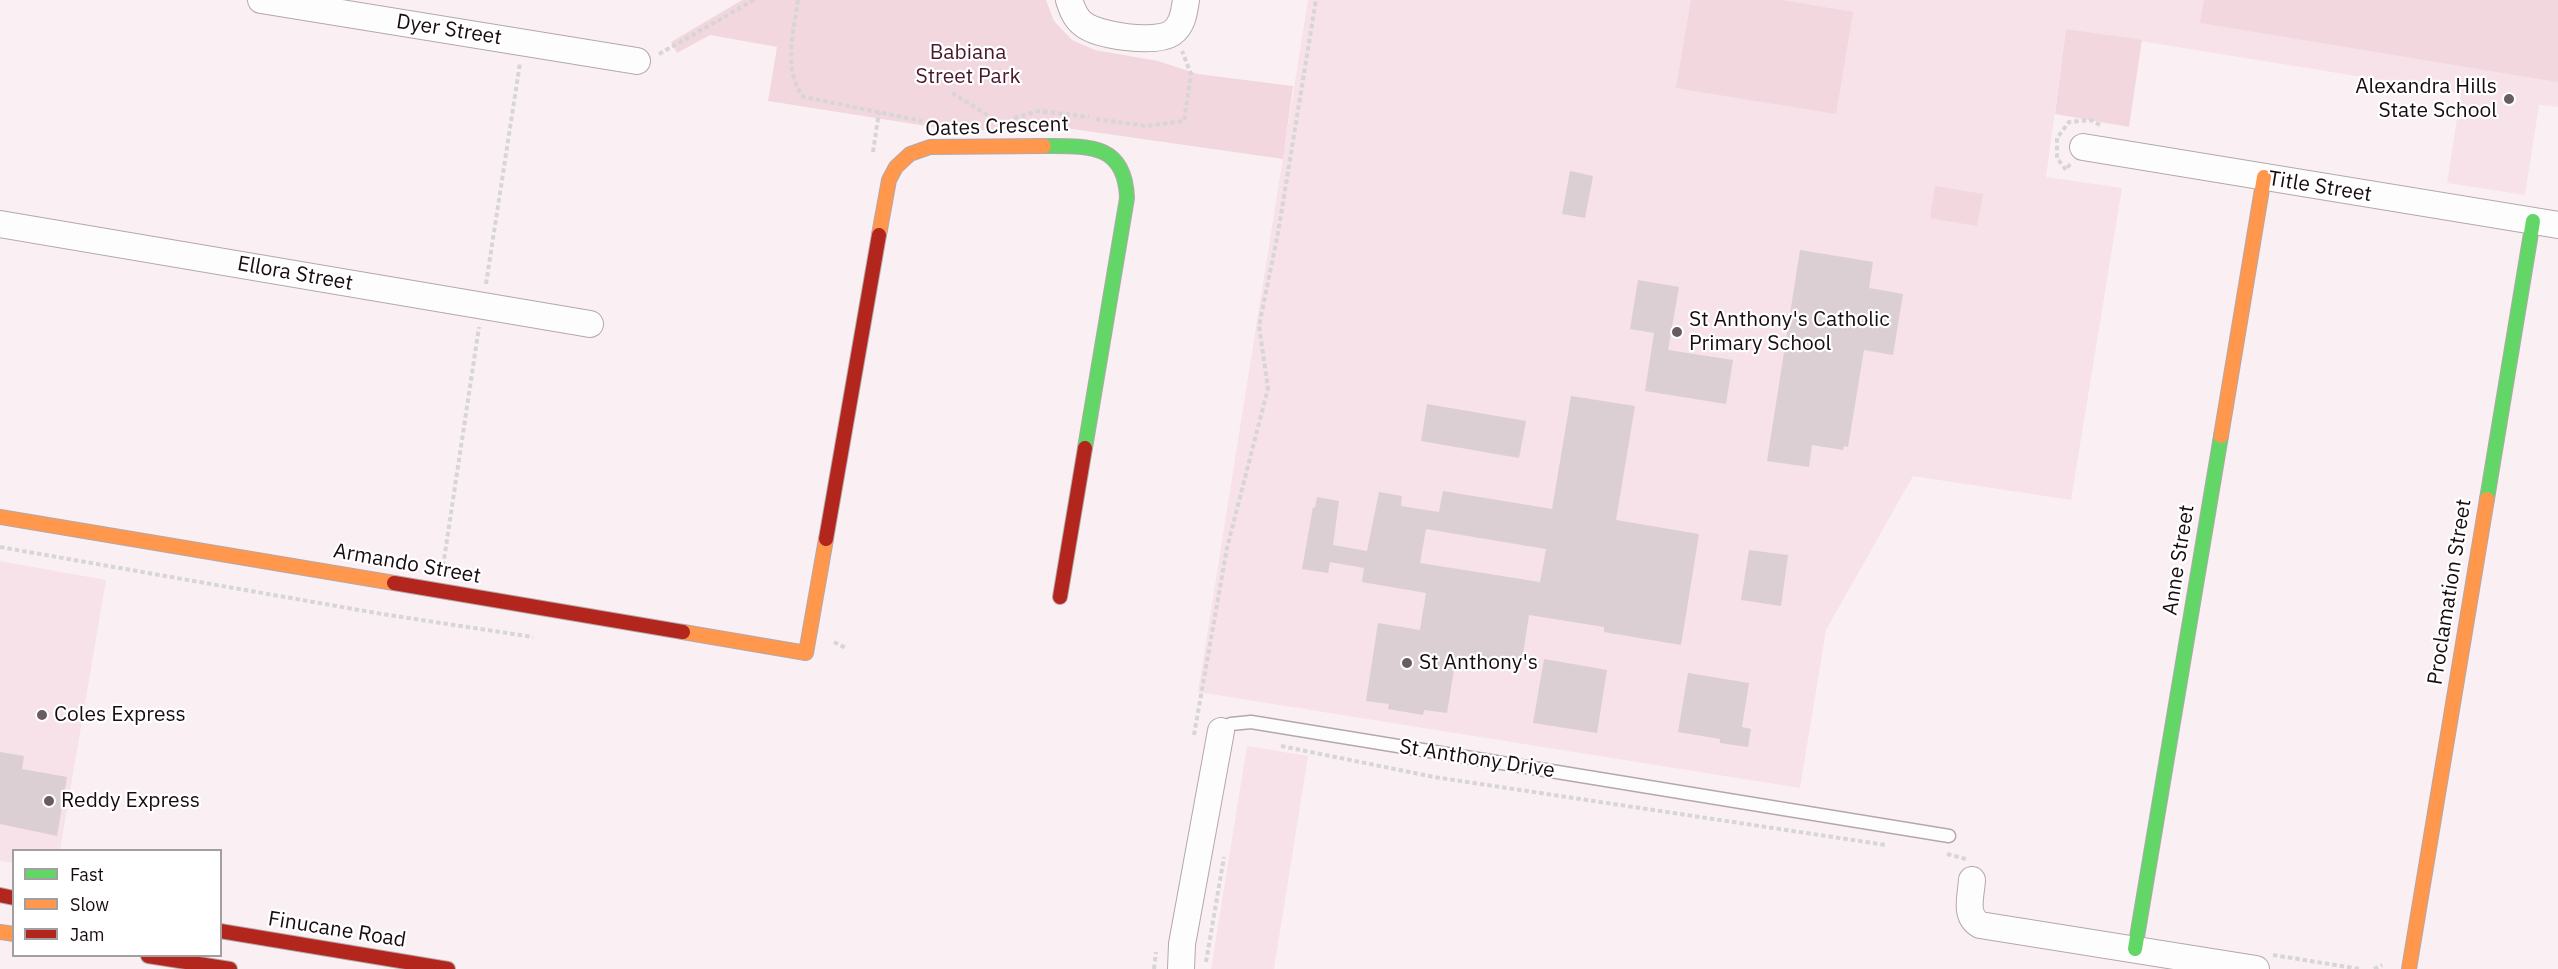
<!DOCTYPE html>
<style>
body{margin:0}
#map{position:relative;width:2558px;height:969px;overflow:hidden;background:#faf0f3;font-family:"IBM Plex Sans",sans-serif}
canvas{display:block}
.legend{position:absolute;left:12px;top:849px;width:210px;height:108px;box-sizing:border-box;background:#fff;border:2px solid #a39ea0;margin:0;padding:8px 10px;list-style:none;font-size:18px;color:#190c11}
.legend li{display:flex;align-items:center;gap:12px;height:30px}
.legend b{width:30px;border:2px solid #a39ea0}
</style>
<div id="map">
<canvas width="2558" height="969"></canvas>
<ul class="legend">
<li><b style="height:8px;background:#63d668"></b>Fast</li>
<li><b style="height:8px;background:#ff974d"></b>Slow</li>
<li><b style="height:8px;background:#b3261e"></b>Jam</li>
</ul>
</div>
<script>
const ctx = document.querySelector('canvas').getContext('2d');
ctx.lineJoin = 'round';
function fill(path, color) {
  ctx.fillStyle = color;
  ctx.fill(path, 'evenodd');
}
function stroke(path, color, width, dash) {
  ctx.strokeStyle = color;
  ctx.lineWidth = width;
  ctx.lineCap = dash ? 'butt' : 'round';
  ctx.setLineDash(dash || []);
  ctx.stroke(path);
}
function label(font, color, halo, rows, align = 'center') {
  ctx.font = font + ' "IBM Plex Sans",sans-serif';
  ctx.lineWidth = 4.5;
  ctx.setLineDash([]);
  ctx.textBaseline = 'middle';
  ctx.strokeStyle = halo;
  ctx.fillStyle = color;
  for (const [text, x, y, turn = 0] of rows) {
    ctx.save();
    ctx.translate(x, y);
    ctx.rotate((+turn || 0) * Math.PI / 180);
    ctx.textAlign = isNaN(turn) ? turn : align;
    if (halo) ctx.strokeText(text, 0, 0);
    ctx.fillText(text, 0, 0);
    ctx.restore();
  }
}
fill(new Path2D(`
 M1308,0H2558V107L2539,105L2525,195L2447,183L2461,93L2066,29L2046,177L2122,188L2071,500L1913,476L1826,630L1800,788L1198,692Z
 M0,561L106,580L60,850H14L13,863L0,861Z
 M1247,746L1308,756L1274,969H1211Z`), '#f6e2e8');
fill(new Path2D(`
 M742,0H1046L1054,21L1072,40L1095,50L1158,61L1198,74L1293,86L1283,159L1065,128L958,131L768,101L777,47L710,35L677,53L671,42Z
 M1691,0H1782L1853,12L1836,114L1676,88Z
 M2204,0H2558V82L2200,23Z
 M2066,29L2142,40L2129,127L2055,114Z
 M1935,186L1983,194L1977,226L1930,218Z`), '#f2d7df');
fill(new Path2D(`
 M1570,171L1593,176L1585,218L1562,214Z
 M1800,250L1873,262L1869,288L1903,294L1893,355L1864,350L1848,447L1844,446L1843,450L1812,445L1809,467L1767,461Z
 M1638,280L1679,287L1668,350L1733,360L1726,404L1645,391L1654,333L1630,329Z
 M1571,396L1635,406L1616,520L1699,534L1681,645L1604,632V627L1529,615L1521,667L1456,657L1447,713L1424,710L1423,715L1388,709L1389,704L1366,701L1378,623L1420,630L1426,593L1362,582L1364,568L1330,562L1328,573L1302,569L1313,507L1315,508L1317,497L1339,501L1333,545L1367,551L1379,492L1402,496L1401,506L1439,512L1443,491L1552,509ZM1426,529L1546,549L1540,582L1420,563Z
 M1427,404L1526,421L1519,458L1421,441Z
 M1749,550L1788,555L1781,606L1741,600Z
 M1544,659L1607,670L1597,733L1533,723Z
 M1688,673L1749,683L1742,727L1751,729L1748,747L1720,743V739L1678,732Z
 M0,752L24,756L22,769L67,777L57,836L0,824Z`), '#dbcfd3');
const lane = new Path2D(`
 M1221,731L1231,724L1251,722L1949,836`);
const street = new Path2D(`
 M261,0L637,61
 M1069,0C1072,9 1075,18 1083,24C1098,36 1155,44 1172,33C1183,25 1184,12 1186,0
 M2083,147L2558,225
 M0,224L590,324
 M1972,880C1971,896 1964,916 1980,925L2256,969
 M1181,969L1182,944L1221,731`);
const fast = new Path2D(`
 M1044,146C1088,146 1125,143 1127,198L1085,448
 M2487,499L2533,221
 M2135,949L2221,436`);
const slow = new Path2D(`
 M879,235L889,180L896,167L910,154L930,147L1044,146
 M2221,436L2264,177
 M0,517L394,583
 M683,632L806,653L826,539
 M0,932L14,934
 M2409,969L2487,499`);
const jam = new Path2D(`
 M826,539L879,235
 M394,583L683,632
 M1060,597L1085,448
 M0,895L14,898
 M220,931L448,969
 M148,956L230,969`);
stroke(lane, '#b3a8ac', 15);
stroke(street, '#b3a8ac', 28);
stroke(fast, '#b3a8ac', 16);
stroke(slow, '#b3a8ac', 16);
stroke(jam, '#b3a8ac', 16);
stroke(new Path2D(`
 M798,0C794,29 782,73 804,97L922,121
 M659,54L754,0
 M952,93L994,119
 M1014,118L1039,111L1089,117
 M1096,119L1146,126L1184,121L1191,74L1182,51
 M873,152L879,112
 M2070,164L2066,170L2057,158V138L2069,122L2091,120L2100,125
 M486,284L520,63
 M0,547L382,614L533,637
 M443,566L479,327
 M834,642L846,648
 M1194,735L1227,548L1268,388L1259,326L1278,233L1316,0
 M1281,746L1434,777L1886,845
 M1947,854L1966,859
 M2273,955L2360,969
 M1206,962L1224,857
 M1154,969L1156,952
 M2374,969L2382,965`), '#d7d5d5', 4, [4.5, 3]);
stroke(lane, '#fefdfd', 12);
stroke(street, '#fefdfd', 26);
stroke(fast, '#63d668', 14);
stroke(slow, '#ff974d', 14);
stroke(jam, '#b3261e', 14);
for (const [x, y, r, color] of [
 [2509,99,6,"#685c60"],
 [1677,332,6,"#685c60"],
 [1407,663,6,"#685c60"],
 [42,715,6,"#685c60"],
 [49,801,6,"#685c60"]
]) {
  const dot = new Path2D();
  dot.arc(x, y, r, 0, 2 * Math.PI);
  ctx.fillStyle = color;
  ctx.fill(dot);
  stroke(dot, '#fff', 2);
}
label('21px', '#190c11', '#fff', [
 ["Dyer Street",449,30,9],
 ["Oates Crescent",997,127,-2],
 ["Title Street",2320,187,9],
 ["Ellora Street",295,274,10],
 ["Anne Street",2179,560,-81],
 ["Armando Street",407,564,10],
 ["Proclamation Street",2450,592,-81],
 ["St Anthony Drive",1477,759,9],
 ["Finucane Road",337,930,9]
]);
label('21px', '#4b172d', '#fff', [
 ["Babiana",968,53],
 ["Street Park",968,77]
]);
label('21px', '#190c11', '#fff', [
 ["Alexandra Hills",2497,87,"right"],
 ["State School",2497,111,"right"],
 ["St Anthony's Catholic",1689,320],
 ["Primary School",1689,344],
 ["St Anthony's",1419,663],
 ["Coles Express",54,715],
 ["Reddy Express",61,801]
], 'left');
</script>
